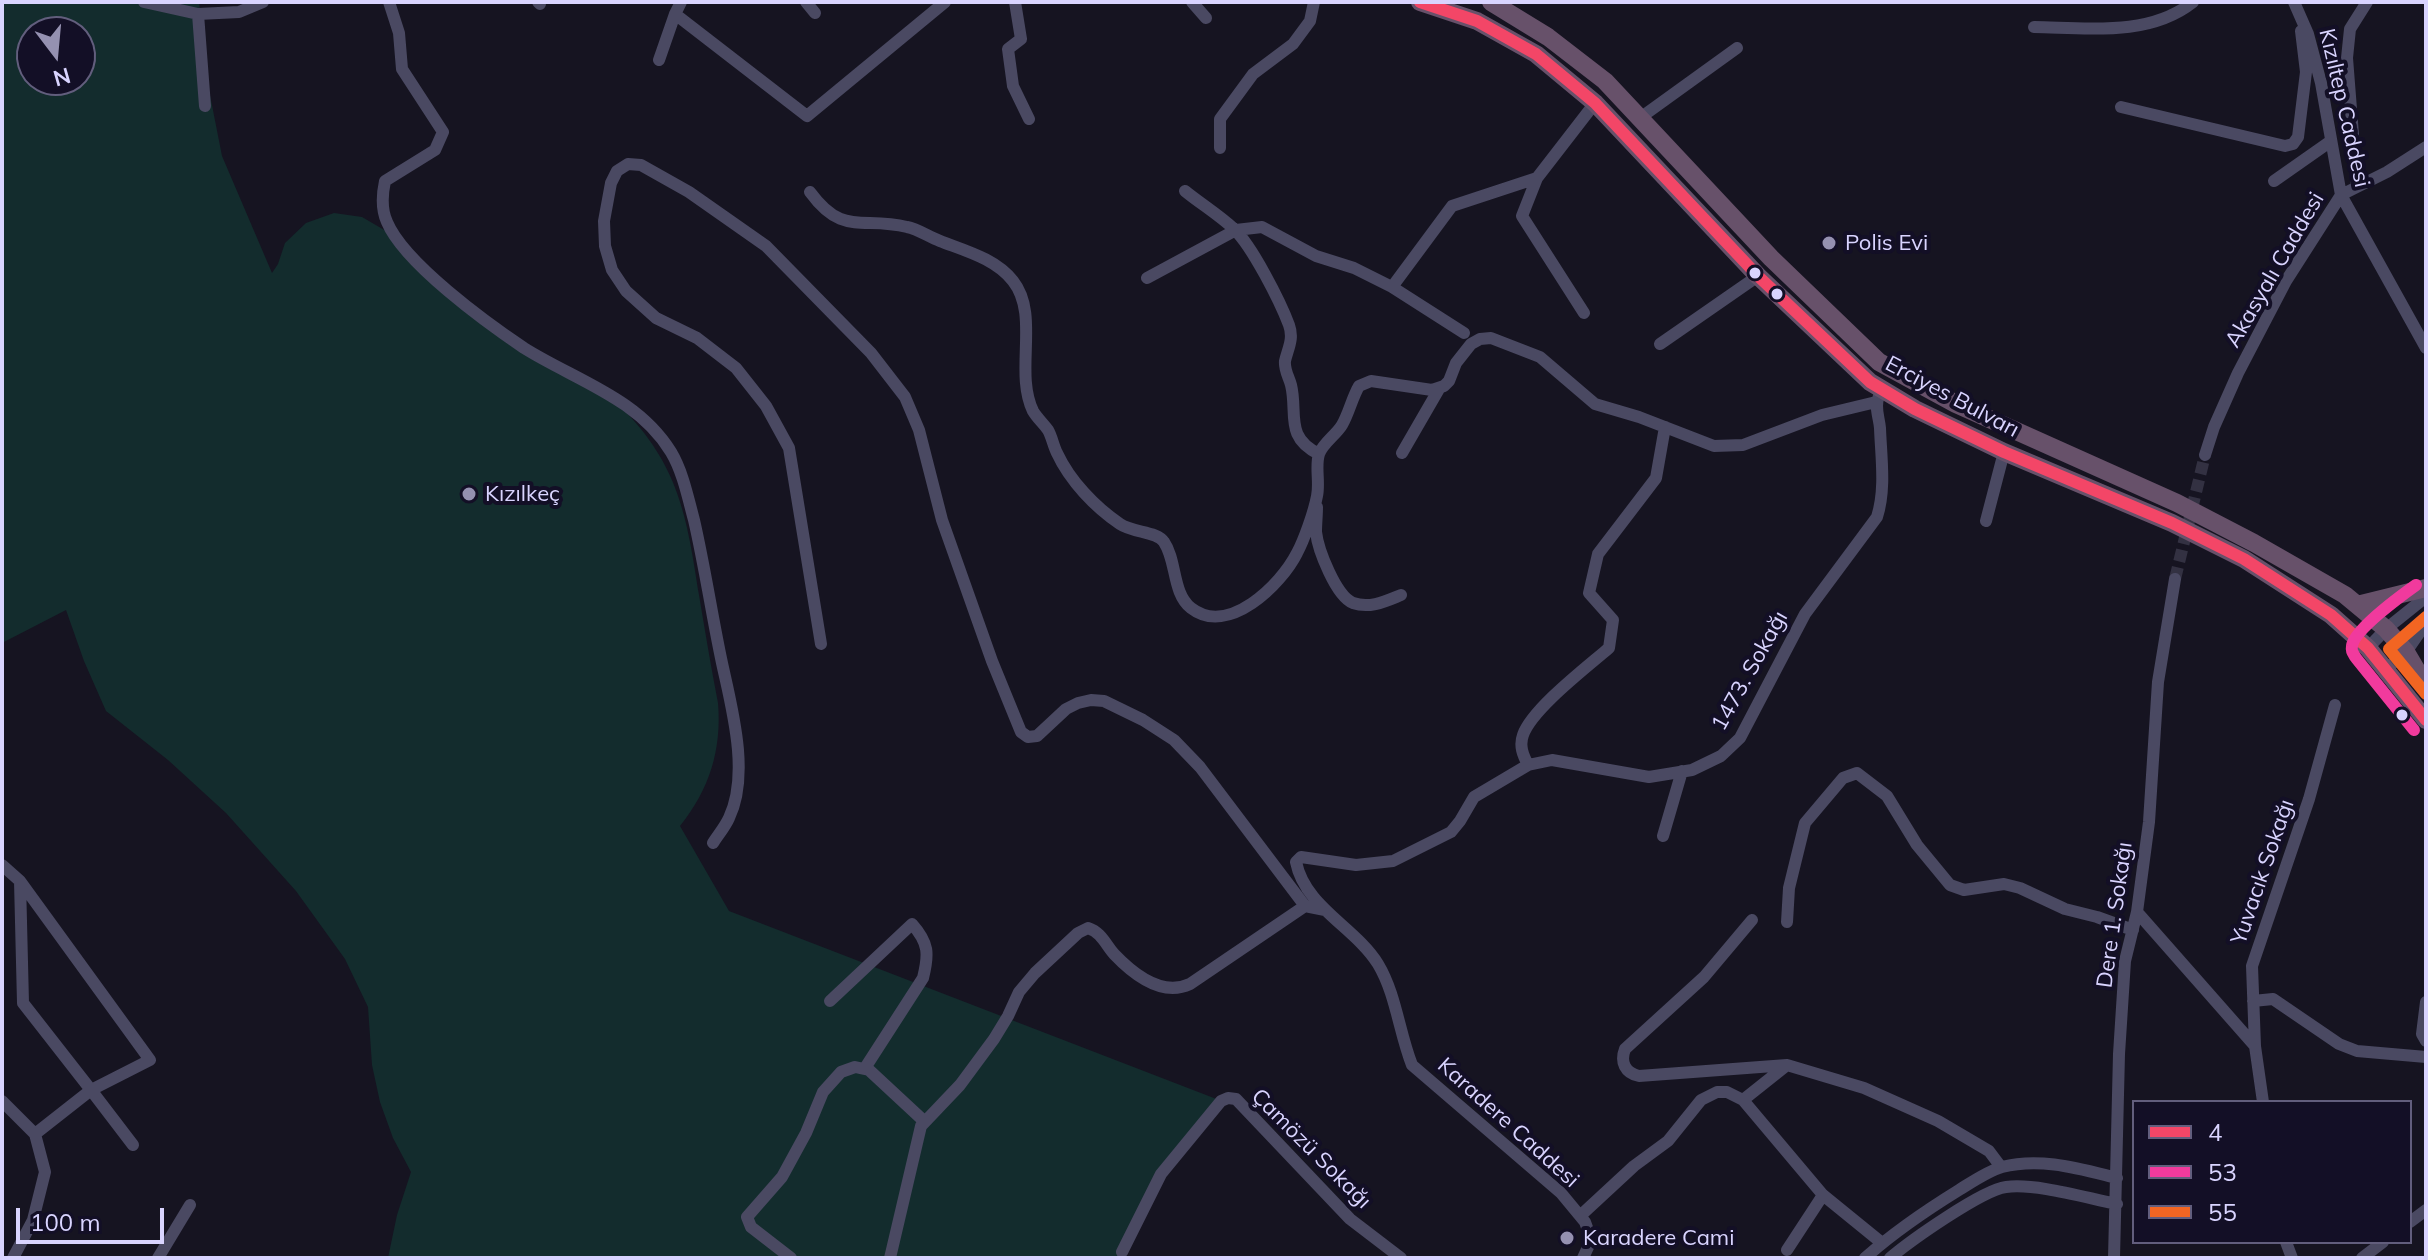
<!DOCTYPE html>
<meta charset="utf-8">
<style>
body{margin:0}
#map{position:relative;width:2428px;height:1260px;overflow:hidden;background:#161421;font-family:Mulish,sans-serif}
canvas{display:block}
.frame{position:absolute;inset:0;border:4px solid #d9d4ff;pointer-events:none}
.legend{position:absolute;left:2132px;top:1100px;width:280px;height:144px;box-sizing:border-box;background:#130f26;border:2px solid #625e7d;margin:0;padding:10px 14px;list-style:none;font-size:24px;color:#d9d4ff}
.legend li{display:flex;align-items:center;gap:16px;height:40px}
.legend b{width:40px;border:2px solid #625e7d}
.north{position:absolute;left:16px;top:16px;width:80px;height:80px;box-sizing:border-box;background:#130f26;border:2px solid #625e7d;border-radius:50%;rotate:164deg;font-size:22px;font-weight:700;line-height:32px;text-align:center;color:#d9d4ff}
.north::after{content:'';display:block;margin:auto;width:28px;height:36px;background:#9591b1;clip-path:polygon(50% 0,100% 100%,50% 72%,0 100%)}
.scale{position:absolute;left:16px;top:1208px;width:148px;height:36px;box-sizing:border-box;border:4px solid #d9d4ff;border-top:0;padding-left:10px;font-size:24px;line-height:28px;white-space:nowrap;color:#d9d4ff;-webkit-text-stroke:6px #130f26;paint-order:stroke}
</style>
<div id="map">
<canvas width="2428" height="1260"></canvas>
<div class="frame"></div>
<ul class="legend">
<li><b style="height:10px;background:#f34667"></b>4</li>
<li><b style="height:10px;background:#f13a9d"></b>53</li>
<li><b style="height:10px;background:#f26522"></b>55</li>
</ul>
<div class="north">N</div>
<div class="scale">100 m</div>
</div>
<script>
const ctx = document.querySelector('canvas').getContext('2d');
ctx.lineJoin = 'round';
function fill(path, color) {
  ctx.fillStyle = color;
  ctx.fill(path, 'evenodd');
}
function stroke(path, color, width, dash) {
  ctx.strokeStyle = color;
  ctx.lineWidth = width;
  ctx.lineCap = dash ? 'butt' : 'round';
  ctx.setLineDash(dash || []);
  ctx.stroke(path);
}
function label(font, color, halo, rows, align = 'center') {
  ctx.font = font + ' Mulish,sans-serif';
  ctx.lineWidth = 8;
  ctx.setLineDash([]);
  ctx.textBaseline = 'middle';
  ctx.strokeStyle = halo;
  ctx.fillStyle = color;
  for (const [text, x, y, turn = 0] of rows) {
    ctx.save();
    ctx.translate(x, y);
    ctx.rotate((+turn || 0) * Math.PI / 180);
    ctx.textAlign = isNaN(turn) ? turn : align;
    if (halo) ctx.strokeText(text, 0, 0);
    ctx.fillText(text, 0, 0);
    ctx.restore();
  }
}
fill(new Path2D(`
 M2,2H199L209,90L222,156L272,273L278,264L285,243L306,223L334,213L362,217L386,231L415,267L621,407C679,465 687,517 699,595C705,631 711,667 718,703C722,750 709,790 680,826L729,911L1219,1100L1164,1162L1123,1258H388L397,1215L411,1172L393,1138L380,1102L372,1065L368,1007L345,959L296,891L226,813L168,760L106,711L84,661L66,610L2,643ZM32,32H80V80H32Z`), '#132c2d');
stroke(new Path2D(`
 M2175,579L2205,455`), '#333142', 12, [12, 6]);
stroke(new Path2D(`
 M144,2L198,14L239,12L263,2
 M389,2L399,33L402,69L443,132L435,150L385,181C382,195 381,209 387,222C404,263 487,323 524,348C575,380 638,398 671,452C683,472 688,498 694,520C705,568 712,616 722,663C732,709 750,774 729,818C725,827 718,835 713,843
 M538,2L540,4
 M806,2L815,13
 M1015,2L1021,39L1008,49L1013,86L1029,119
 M1192,2L1206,18
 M2294,2L2308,34L2321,83L2341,195L2426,348
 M198,14L205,106
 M675,14L807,116L945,2
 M2034,27C2087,28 2149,37 2193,2
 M659,60L675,14L681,2
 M2121,107L2285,146L2293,144L2298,137L2306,72L2301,31
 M1640,118L1737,48
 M1220,148V119L1253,74L1293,44L1310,21L1314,2
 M2274,181L2331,141
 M2357,186L2347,58L2350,29L2367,2
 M1185,191C1201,204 1219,215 1234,229C1252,246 1280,301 1289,325C1294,339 1288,348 1285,361C1284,370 1289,377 1291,385C1298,413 1284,437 1319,454
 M810,192C843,237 862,216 907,227C918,229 929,237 940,241C966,251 996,259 1013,281C1040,315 1014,372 1033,411C1037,418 1043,423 1048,430C1052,437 1053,445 1057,453C1070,481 1095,507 1120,524C1133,533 1157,531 1164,542C1177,561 1172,593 1191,608C1228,637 1281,585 1297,553C1304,540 1314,512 1317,496C1320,483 1315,466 1319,454C1323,443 1336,435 1342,425C1349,413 1352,398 1359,386L1371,381L1432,390L1444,386L1449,381L1456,363L1471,344L1480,339L1491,338L1540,357L1595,404L1639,417L1714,446L1743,445L1822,415L1876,402
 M1147,278L1236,230L1262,227L1316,256L1354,268L1392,287L1464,333
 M1392,287L1452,206L1537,178
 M1584,313L1522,216L1537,178L1595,103
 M1660,344L1758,276
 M1402,453L1439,389
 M2205,455L2214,427L2238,373L2286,281L2341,195L2387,172L2426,147
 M1317,507C1317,515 1316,524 1316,532C1318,550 1336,596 1353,603C1370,609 1386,601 1401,595
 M1986,521L2004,452
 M821,644L789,448L766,406L736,368L697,338L656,318L626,291L612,270L605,246L604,221L611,183L617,171L628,164L641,165L689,192L766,246L871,353L905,397L919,430L942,520L992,661L1021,732L1028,737L1037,736L1066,709L1078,703L1091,700L1104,701L1143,720L1174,740L1200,767L1305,906
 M2368,648L2386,629L2426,597
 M2386,669L2406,652L2426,623
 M1528,765C1523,755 1519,746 1523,735C1532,709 1587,667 1609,648L1613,620L1589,593L1598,554L1656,478L1665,427
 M1663,836L1682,771
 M2,865L20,881L150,1060L91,1090L23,1003L20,881
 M2137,912L2255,1046
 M1752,920L1704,977L1625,1049C1620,1062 1625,1073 1639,1076L1787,1065L1864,1088L1938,1121L1989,1151L2001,1167
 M1787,922L1789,888L1805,823L1843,778L1857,773L1887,796L1917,845L1950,885L1964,890L2004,884L2020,888L2065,909L2097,917L2133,930
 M830,1001L912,924C929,943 929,954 923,978L865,1068
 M2253,1001L2273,999L2339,1044L2357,1051L2426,1057
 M2426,1002L2422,1034L2426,1041
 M1787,1065L1743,1100L1823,1195L1882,1243
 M2,1101L35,1134L45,1172L33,1220L13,1258
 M2263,1102L2255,1046L2252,966L2309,799L2335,705
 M35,1134L91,1090L133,1145
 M1580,1216L1634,1166L1668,1141L1701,1100L1717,1092H1727L1743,1100
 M2410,1222L2426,1210
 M2286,1242L2292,1258
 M1787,1250L1823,1195
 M1122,1252L1161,1174L1221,1101L1228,1098L1236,1099L1350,1219L1401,1258
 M158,1258L190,1205
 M791,1258L751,1227L747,1217L782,1177L806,1133L823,1092L841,1072L855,1067L869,1070L925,1122
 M890,1258L921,1126L960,1085L994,1039L1008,1016L1019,992L1035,973L1078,933L1088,928C1101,932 1106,945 1114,954C1134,975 1162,997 1190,984L1305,906L1325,910
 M1583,1258L1589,1245V1233L1585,1222L1561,1193L1412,1065C1399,1032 1396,994 1378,964C1355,927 1305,907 1296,862L1301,857L1356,865L1393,861L1451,832L1460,821L1474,797L1528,765L1552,760L1649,777L1692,770L1721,756L1740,738L1805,614L1877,517C1886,489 1881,457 1880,428C1879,417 1874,406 1879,396
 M1865,1258C1894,1232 1925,1211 1959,1190C1972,1182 1988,1171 2002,1167C2041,1157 2080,1169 2117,1178
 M1890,1258C1910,1241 1982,1190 2006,1187C2036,1183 2086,1198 2117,1204
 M2114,1258L2119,1054L2125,961L2137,912L2149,822L2158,682L2175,579
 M2362,1258L2383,1242`), '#4a4962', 12);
stroke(new Path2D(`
 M1420,2L1477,21L1536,54L1595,103L1758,276L1870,382L1915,409L2004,452L2172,523L2244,559L2331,615L2368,648L2426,720
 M1491,2L1548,37L1605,81L1771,258L1879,362L1956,404L2177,503L2254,543L2345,595L2386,629L2406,652L2426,686
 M2357,605L2426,588`), '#67516a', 18);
stroke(new Path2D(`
 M1420,2L1477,21L1536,54L1595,103L1758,276L1870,382L1915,409L2004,452L2172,523L2244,559L2331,615L2368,648L2426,720`), '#f34667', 12);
stroke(new Path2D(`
 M2414,730L2356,658C2353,653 2351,652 2352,646C2354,630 2402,595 2416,585`), '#f13a9d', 12);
stroke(new Path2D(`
 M2426,617L2389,649L2426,694`), '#f26522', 12);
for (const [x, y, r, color] of [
 [1829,243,8,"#9591b1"],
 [1755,273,7,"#d9d4ff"],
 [1777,294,7,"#d9d4ff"],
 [469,494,8,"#9591b1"],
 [2402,715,7,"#d9d4ff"],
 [1567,1238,8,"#9591b1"]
]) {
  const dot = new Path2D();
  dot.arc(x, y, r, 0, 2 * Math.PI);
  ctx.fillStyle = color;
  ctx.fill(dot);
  stroke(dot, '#130f26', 3);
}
label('22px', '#d9d4ff', '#130f26', [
 ["Kızıltep Caddesi",2344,108,77],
 ["Akasyalı Caddesi",2275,270,-60],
 ["Erciyes Bulvarı",1952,397,28],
 ["1473. Sokağı",1750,671,-61],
 ["Yuvacık Sokağı",2263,872,-71],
 ["Dere 1. Sokağı",2115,915,-82],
 ["Karadere Caddesi",1508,1123,42],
 ["Çamözü Sokağı",1311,1149,45]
]);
label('22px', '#d9d4ff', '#130f26', [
 ["Polis Evi",1845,243],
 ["Kızılkeç",485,494],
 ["Karadere Cami",1583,1238]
], 'left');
</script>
